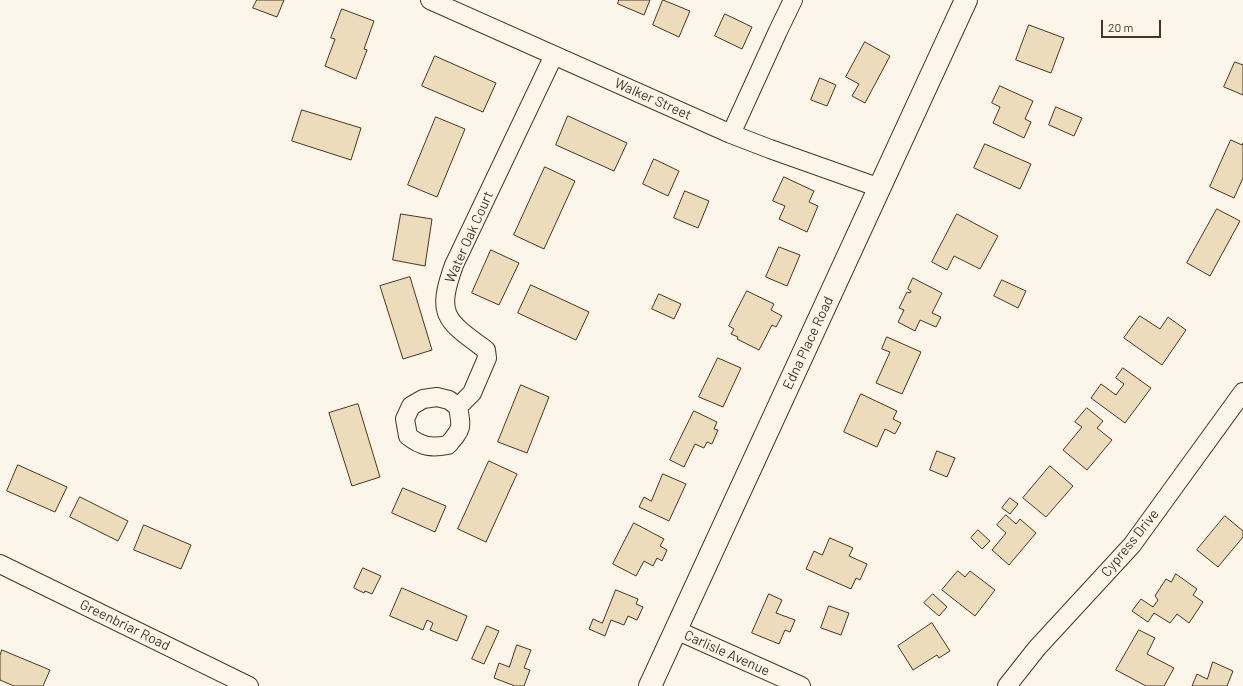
<!DOCTYPE html>
<style>
body{margin:0}
#map{position:relative;width:1243px;height:686px;overflow:hidden;background:#fbf6e9;font-family:Barlow,sans-serif}
canvas{display:block}
.scale{position:absolute;left:1101px;top:20px;width:60px;height:18px;box-sizing:border-box;border:2px solid #4a3520;border-top:0;padding-left:5px;font-size:12px;line-height:14px;white-space:nowrap;color:#4a3520;-webkit-text-stroke:3px #fbf6e9;paint-order:stroke}
</style>
<div id="map">
<canvas width="1243" height="686"></canvas>
<div class="scale">20 m</div>
</div>
<script>
const ctx = document.querySelector('canvas').getContext('2d');
ctx.lineJoin = 'round';
function fill(path, color) {
  ctx.fillStyle = color;
  ctx.fill(path, 'evenodd');
}
function stroke(path, color, width, dash) {
  ctx.strokeStyle = color;
  ctx.lineWidth = width;
  ctx.lineCap = dash ? 'butt' : 'round';
  ctx.setLineDash(dash || []);
  ctx.stroke(path);
}
function label(font, color, halo, rows, align = 'center') {
  ctx.font = font + ' Barlow,sans-serif';
  ctx.lineWidth = 3;
  ctx.setLineDash([]);
  ctx.textBaseline = 'middle';
  ctx.strokeStyle = halo;
  ctx.fillStyle = color;
  for (const [text, x, y, turn = 0] of rows) {
    ctx.save();
    ctx.translate(x, y);
    ctx.rotate((+turn || 0) * Math.PI / 180);
    ctx.textAlign = isNaN(turn) ? turn : align;
    if (halo) ctx.strokeText(text, 0, 0);
    ctx.fillText(text, 0, 0);
    ctx.restore();
  }
}
const building = new Path2D(`
 M257,0H284L277,17L253,8Z
 M619,0H650L644,15L618,4Z
 M663,0L690,11L679,37L653,25Z
 M342,9L374,21L364,49L367,50L356,79L325,66L335,39L331,38Z
 M725,14L752,27L742,49L715,36Z
 M1029,25L1064,38L1051,73L1016,60Z
 M865,42L890,56L865,103L852,96L859,84L846,77Z
 M435,56L496,83L483,112L422,86Z
 M1235,62L1243,65V95L1224,87Z
 M820,78L836,85L827,106L811,100Z
 M1000,86L1033,101L1025,119L1031,122L1024,138L993,123L1000,107L992,103Z
 M1056,107L1082,118L1074,136L1049,125Z
 M302,110L361,128L351,160L292,141Z
 M568,116L627,143L614,171L556,145Z
 M436,117L465,129L437,197L408,185Z
 M1231,140L1242,145L1243,143V178L1234,198L1210,187Z
 M985,144L1031,164L1020,189L974,168Z
 M654,159L679,171L668,196L643,184Z
 M545,167L575,181L544,249L514,235Z
 M784,177L814,191L809,202L818,206L807,232L779,219L785,206L773,201Z
 M685,191L709,201L698,228L674,218Z
 M1217,209L1240,221L1210,276L1187,263Z
 M401,214L432,219L425,266L393,260Z
 M957,214L998,236L980,269L954,256L947,270L932,262Z
 M779,247L800,255L787,286L766,277Z
 M491,250L519,263L499,305L472,293Z
 M410,277L432,350L403,359L380,286Z
 M913,278L942,293L932,313L941,317L936,327L920,320L915,331L898,322L904,310L899,308L907,292L910,293L911,291L908,289Z
 M1002,280L1026,291L1018,308L994,296Z
 M531,285L589,312L576,340L518,313Z
 M747,291L774,304L771,310L782,316L776,327L772,325L759,350L737,339L738,337L731,334L734,329L729,326Z
 M659,294L681,304L674,319L652,309Z
 M1140,316L1160,329L1168,317L1186,330L1162,365L1124,338Z
 M887,337L921,352L902,394L876,383L890,352L882,349Z
 M718,358L741,368L723,407L699,397Z
 M1123,368L1151,388L1125,423L1091,398L1101,384L1116,395L1124,384L1116,378Z
 M521,385L549,397L527,453L498,442Z
 M861,394L897,411L893,419L901,423L895,434L885,429L877,447L844,432Z
 M358,404L380,477L352,486L329,413Z
 M1087,408L1103,421L1097,428L1112,440L1087,470L1063,450L1082,427L1075,422Z
 M694,411L717,422L714,429L718,430L712,444L707,442L704,448L695,444L684,467L670,460Z
 M937,451L955,458L947,477L930,470Z
 M489,461L517,474L486,542L458,529Z
 M18,465L67,487L55,512L7,491Z
 M1050,466L1073,486L1046,517L1023,498Z
 M663,474L686,484L669,521L639,507L644,497L651,501Z
 M403,488L446,506L435,532L392,513Z
 M80,497L128,521L118,541L70,517Z
 M1010,498L1018,504L1010,514L1002,508Z
 M1006,515L1016,524L1020,519L1036,533L1009,565L992,550L1006,533L997,525Z
 M1225,516L1243,531V537L1218,567L1197,550Z
 M634,523L664,539L660,546L667,550L662,561L657,558L653,566L644,561L636,576L613,564Z
 M144,525L191,545L181,569L134,550Z
 M978,530L990,541L982,549L971,538Z
 M830,538L853,548L849,556L867,564L860,580L856,578L851,589L806,569L814,551L822,555Z
 M363,568L381,576L372,594L365,591L364,593L354,588Z
 M958,571L965,577L970,571L995,590L975,616L942,590Z
 M1176,574L1197,589L1193,595L1203,602L1189,623L1177,614L1170,623L1154,613L1148,622L1132,611L1141,599L1153,607L1158,600L1155,596L1166,579L1171,582Z
 M402,588L467,616L457,641L430,630L433,623L427,620L423,630L390,616Z
 M616,590L638,599L636,604L643,607L637,620L628,616L624,625L611,620L605,636L589,629L593,619L602,623Z
 M769,594L782,600L776,613L795,620L790,632L785,630L779,644L752,633Z
 M933,594L947,607L939,616L924,603Z
 M829,606L849,613L841,635L821,628Z
 M932,623L950,651L939,658L937,655L913,670L898,646Z
 M487,626L499,631L484,664L472,659Z
 M1139,630L1155,638L1147,654L1174,668L1164,686H1146L1116,670Z
 M517,645L531,650L524,668L530,670L524,686H515L494,678L499,663L509,667Z
 M2,650L50,670L43,686H14L0,680V656Z
 M1213,662L1233,671L1227,686H1192L1197,674L1207,679Z`);
fill(building, '#ecdcbc');
stroke(building, '#4a3520', 1);
const street = new Path2D(`
 M430,0L731,134L770,149L880,188
 M731,134L778,31L793,0
 M437,397L449,400L458,407C462,429 462,428 448,445C431,448 422,447 408,436L405,419L411,406L423,399Z
 M458,407L472,393L487,358L486,350C445,320 436,315 454,265L554,55
 M0,564L249,686
 M676,630L801,686
 M1007,686L1037,648L1132,545L1243,392`);
const secondary = new Path2D(`
 M650,686L966,0`);
stroke(street, '#4a3520', 20);
stroke(secondary, '#4a3520', 24);
stroke(street, '#fbf6e9', 18);
stroke(secondary, '#fbf6e9', 22);
label('14px', '#4a3520', '#fbf6e9', [
 ["Walker Street",653,99,24],
 ["Water Oak Court",469,237,-66],
 ["Edna Place Road",808,343,-65],
 ["Cypress Drive",1130,543,-51],
 ["Greenbriar Road",125,625,26],
 ["Carlisle Avenue",727,653,24]
]);
</script>
